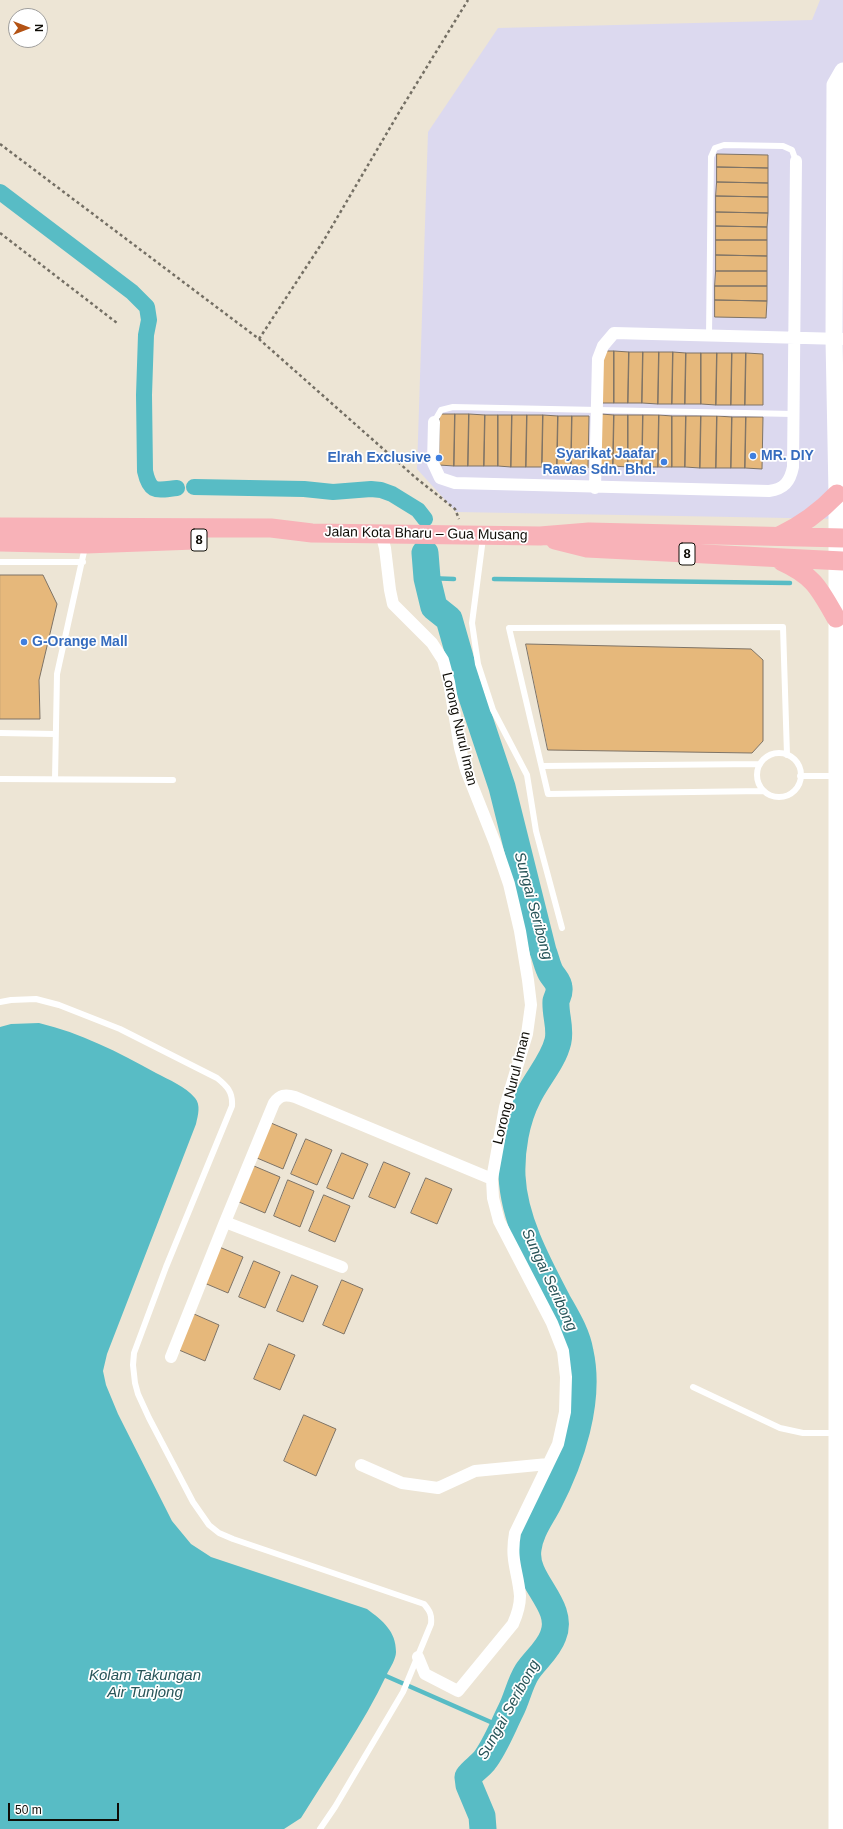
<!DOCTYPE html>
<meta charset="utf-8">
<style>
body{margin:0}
#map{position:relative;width:843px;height:1829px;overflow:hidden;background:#ede5d5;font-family:Arial,sans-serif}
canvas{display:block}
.north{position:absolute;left:8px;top:8px;width:40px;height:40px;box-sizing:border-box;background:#fff;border:1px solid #9f9e9c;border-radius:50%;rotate:90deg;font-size:11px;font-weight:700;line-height:16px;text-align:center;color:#0f0d07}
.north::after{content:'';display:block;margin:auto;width:14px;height:18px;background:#b45314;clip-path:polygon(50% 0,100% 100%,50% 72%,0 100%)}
.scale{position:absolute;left:8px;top:1803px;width:111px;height:18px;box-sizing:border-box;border:2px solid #0f0d07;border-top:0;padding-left:5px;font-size:12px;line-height:14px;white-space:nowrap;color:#0f0d07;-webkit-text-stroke:3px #fff;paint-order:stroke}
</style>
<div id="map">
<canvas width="843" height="1829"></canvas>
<div class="north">N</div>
<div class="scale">50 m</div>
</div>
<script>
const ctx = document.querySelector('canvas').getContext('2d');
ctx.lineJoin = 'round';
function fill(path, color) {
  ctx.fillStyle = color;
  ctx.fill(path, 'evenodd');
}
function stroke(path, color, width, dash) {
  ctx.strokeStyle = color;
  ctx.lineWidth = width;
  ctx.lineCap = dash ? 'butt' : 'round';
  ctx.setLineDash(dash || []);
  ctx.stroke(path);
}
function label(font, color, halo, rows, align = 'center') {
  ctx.font = font + ' Arial,sans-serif';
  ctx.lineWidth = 3.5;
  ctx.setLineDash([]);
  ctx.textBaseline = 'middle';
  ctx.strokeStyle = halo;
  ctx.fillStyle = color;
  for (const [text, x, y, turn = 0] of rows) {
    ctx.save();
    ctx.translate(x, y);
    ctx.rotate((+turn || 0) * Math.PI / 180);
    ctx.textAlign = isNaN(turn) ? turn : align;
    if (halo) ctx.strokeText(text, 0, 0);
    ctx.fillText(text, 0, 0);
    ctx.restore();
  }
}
fill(new Path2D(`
 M820,0H843V519L456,512L417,469L428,132L498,28L812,20Z`), '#dcd9ef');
fill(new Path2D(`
 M39,1023C81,1033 118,1052 156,1073C169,1080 185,1086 195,1098C201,1105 198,1115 196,1124L107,1354L103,1371L106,1385L118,1414L172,1521L191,1544L211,1557L367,1609C383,1621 396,1631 396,1652C396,1659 390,1668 387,1674C363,1725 330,1771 301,1818L284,1829H0V1027L11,1024Z`), '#58bcc5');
stroke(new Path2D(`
 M427,578L454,579
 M494,579L790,583
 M386,1676L502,1727`), '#58bcc5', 4.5);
stroke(new Path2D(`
 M0,192L132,292L147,307L149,320L146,335L144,395L145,471C150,494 157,490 177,488
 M194,487L304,489L333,492L371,489L381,490L392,494L418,510L425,519`), '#58bcc5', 16);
stroke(new Path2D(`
 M425,553L427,578L434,607L449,619L467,682L502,787L543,951C546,958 547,966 551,973C554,978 559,982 559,988C560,993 557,997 556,1001C555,1015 561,1027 558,1041C553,1062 537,1078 528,1097C516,1120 511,1151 512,1176C514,1220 538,1264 558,1302C567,1318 577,1334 580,1352C591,1401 571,1460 548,1504C540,1519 530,1532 528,1549C523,1581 566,1605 553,1636C548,1650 535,1660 527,1672C520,1683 517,1698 511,1710C503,1726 495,1747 484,1761C479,1767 472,1771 468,1777L469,1785L482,1816L483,1829`), '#58bcc5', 27);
const building = new Path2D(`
 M717,154L768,155V168L717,167Z
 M717,167L768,168V183L717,182Z
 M717,182L768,183V197L716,196Z
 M716,196L768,197V213L716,212Z
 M716,212L768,213L767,227L716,226Z
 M716,226L767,227V240H716Z
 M716,240H767V256L716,255Z
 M716,255L767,256V271H716Z
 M716,271H767V286H715Z
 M715,286H767V301L715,300Z
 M715,300L767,301L766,318L715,317Z
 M601,351H614V403H601Z
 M614,351L629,352L628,403H614Z
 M629,352H643L642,403H628Z
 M643,352H659L658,404L642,403Z
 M659,352H673L672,404H658Z
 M673,352L686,353L685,404H672Z
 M686,353H701V404H685Z
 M701,353H717L716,405L701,404Z
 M717,353H732L731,405H716Z
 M732,353H746L745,405H731Z
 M746,353L763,354V405H745Z
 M440,414H455L454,466L439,465Z
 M455,414H469L468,466H454Z
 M469,414L485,415L484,466H468Z
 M601,414L614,415L613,466H600Z
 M485,415H498V466H484Z
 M498,415H512L511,467L498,466Z
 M512,415H527L526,467H511Z
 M527,415H543L542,467H526Z
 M543,415L558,416L557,467H542Z
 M614,415H628V467L613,466Z
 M628,415H643L642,467H628Z
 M643,415H659L658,467H642Z
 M659,415L672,416V467H658Z
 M558,416H572L571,468L557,467Z
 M572,416H589L588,468H571Z
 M672,416H686L685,467H672Z
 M686,416H701L700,468L685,467Z
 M701,416H717L716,468H700Z
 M717,416L732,417L731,468H716Z
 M732,417H746L745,468H731Z
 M746,417H763L762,469L745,468Z
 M0,575H43L57,604L39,680L40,719H0Z
 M526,644L751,649L763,660V741L752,753L548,750Z
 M271,1123L297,1134L283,1169L257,1158Z
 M306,1139L332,1150L317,1185L291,1174Z
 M342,1153L368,1164L353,1199L327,1188Z
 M384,1162L410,1173L395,1208L369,1197Z
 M254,1166L280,1177L265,1213L239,1202Z
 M426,1178L452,1189L437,1224L411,1213Z
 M288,1180L314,1191L300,1227L274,1216Z
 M324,1195L350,1206L335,1242L309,1231Z
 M217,1246L243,1257L228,1293L202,1282Z
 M254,1261L280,1272L265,1308L239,1297Z
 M292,1275L318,1286L303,1322L277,1311Z
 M342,1280L363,1289L344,1334L323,1325Z
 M194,1314L219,1325L205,1361L179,1350Z
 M269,1344L295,1355L280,1390L254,1379Z
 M304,1415L336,1429L316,1476L284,1461Z`);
fill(building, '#e6b87b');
stroke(building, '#7e7366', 1);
stroke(new Path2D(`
 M0,144L259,339L416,478L455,509L459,519
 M0,233L117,323
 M259,339L324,240L401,109L468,0`), '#746f64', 2.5, [3, 3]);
stroke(new Path2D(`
 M709,336L711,157L715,148L724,145L783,146L792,150L796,161
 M434,422L441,410L453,407L793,414
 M483,538L472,623L478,664L493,710L527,775L536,831L562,928
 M0,562H83
 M0,733L55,734
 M757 775a22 22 0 1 1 44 0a22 22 0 1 1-44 0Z
 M542,766L760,764
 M800,776H837
 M0,779L173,780
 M55,779L57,674L85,547
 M764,791L548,794L509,628L783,627L787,755
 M0,1002L11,1000L36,999L59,1005L120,1029L217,1078C227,1086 233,1092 232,1106L166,1267L134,1353L133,1365L135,1383L138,1394L149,1418L193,1502L209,1525L219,1533L233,1539L424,1604C430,1611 432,1615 431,1624L403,1692L335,1807L320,1829
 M693,1387L780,1428L803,1433H836`), '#fff', 6);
stroke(new Path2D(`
 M434,422L433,463L440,478L455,483L769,491C784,489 790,482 793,467L796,161
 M595,488L598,359L603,346L614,333L843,339
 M381,533L385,548L390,590L393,604L432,643L443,660L449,682L460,748L466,770L495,843L509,884L520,931L528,980L531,1005L527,1034L505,1107L492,1179L493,1198L499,1221L552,1323L563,1351L566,1377L565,1412L558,1444L515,1533C510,1561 518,1571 520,1596C520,1606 517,1615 513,1624L458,1691L425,1674L418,1657
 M342,1267L225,1222L274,1103C280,1095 285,1094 295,1097L492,1179
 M171,1357L225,1222
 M361,1465L402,1483L438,1488L475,1471L548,1464`), '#fff', 12);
stroke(new Path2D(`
 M837,1829V494L834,339L835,85L843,71`), '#fff', 17);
stroke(new Path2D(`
 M0,527L271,528L312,533L540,536L589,532L843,538
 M779,536C802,525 819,513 837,494
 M555,540L587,548L843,561
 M0,542L86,544L195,540
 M781,561C814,576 819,588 836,618`), '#f8b2b8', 19);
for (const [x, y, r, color] of [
 [753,456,4,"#3f7fe0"],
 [439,458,4,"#3f7fe0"],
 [664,462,4,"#3f7fe0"],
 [24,642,4,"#3f7fe0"]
]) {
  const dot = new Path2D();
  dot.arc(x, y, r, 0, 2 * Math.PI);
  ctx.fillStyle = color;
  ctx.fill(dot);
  stroke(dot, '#fff', 1.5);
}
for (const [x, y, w] of [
 [199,540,16],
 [687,554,16]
]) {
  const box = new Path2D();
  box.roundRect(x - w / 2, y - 11, w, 22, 3);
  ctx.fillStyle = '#fff';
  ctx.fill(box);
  stroke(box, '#0f0d07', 1);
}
label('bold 13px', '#0f0d07', null, [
 ["8",199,540],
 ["8",687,554]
]);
label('bold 14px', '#366cbe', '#fff', [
 ["Syarikat Jaafar",656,454],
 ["Rawas Sdn. Bhd.",656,470],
 ["MR. DIY",761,456,"left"],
 ["Elrah Exclusive",431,458],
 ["G-Orange Mall",32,642,"left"]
], 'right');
label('14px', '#0f0d07', '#fff', [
 ["Jalan Kota Bharu – Gua Musang",426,534,1],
 ["Lorong Nurul Iman",459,729,77],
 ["Lorong Nurul Iman",512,1088,-76]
]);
label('italic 15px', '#275458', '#fff', [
 ["Sungai Seribong",533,906,75],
 ["Sungai Seribong",549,1280,65],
 ["Kolam Takungan",145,1676],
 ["Air Tunjong",145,1693],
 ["Sungai Seribong",509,1710,-61]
]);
</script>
